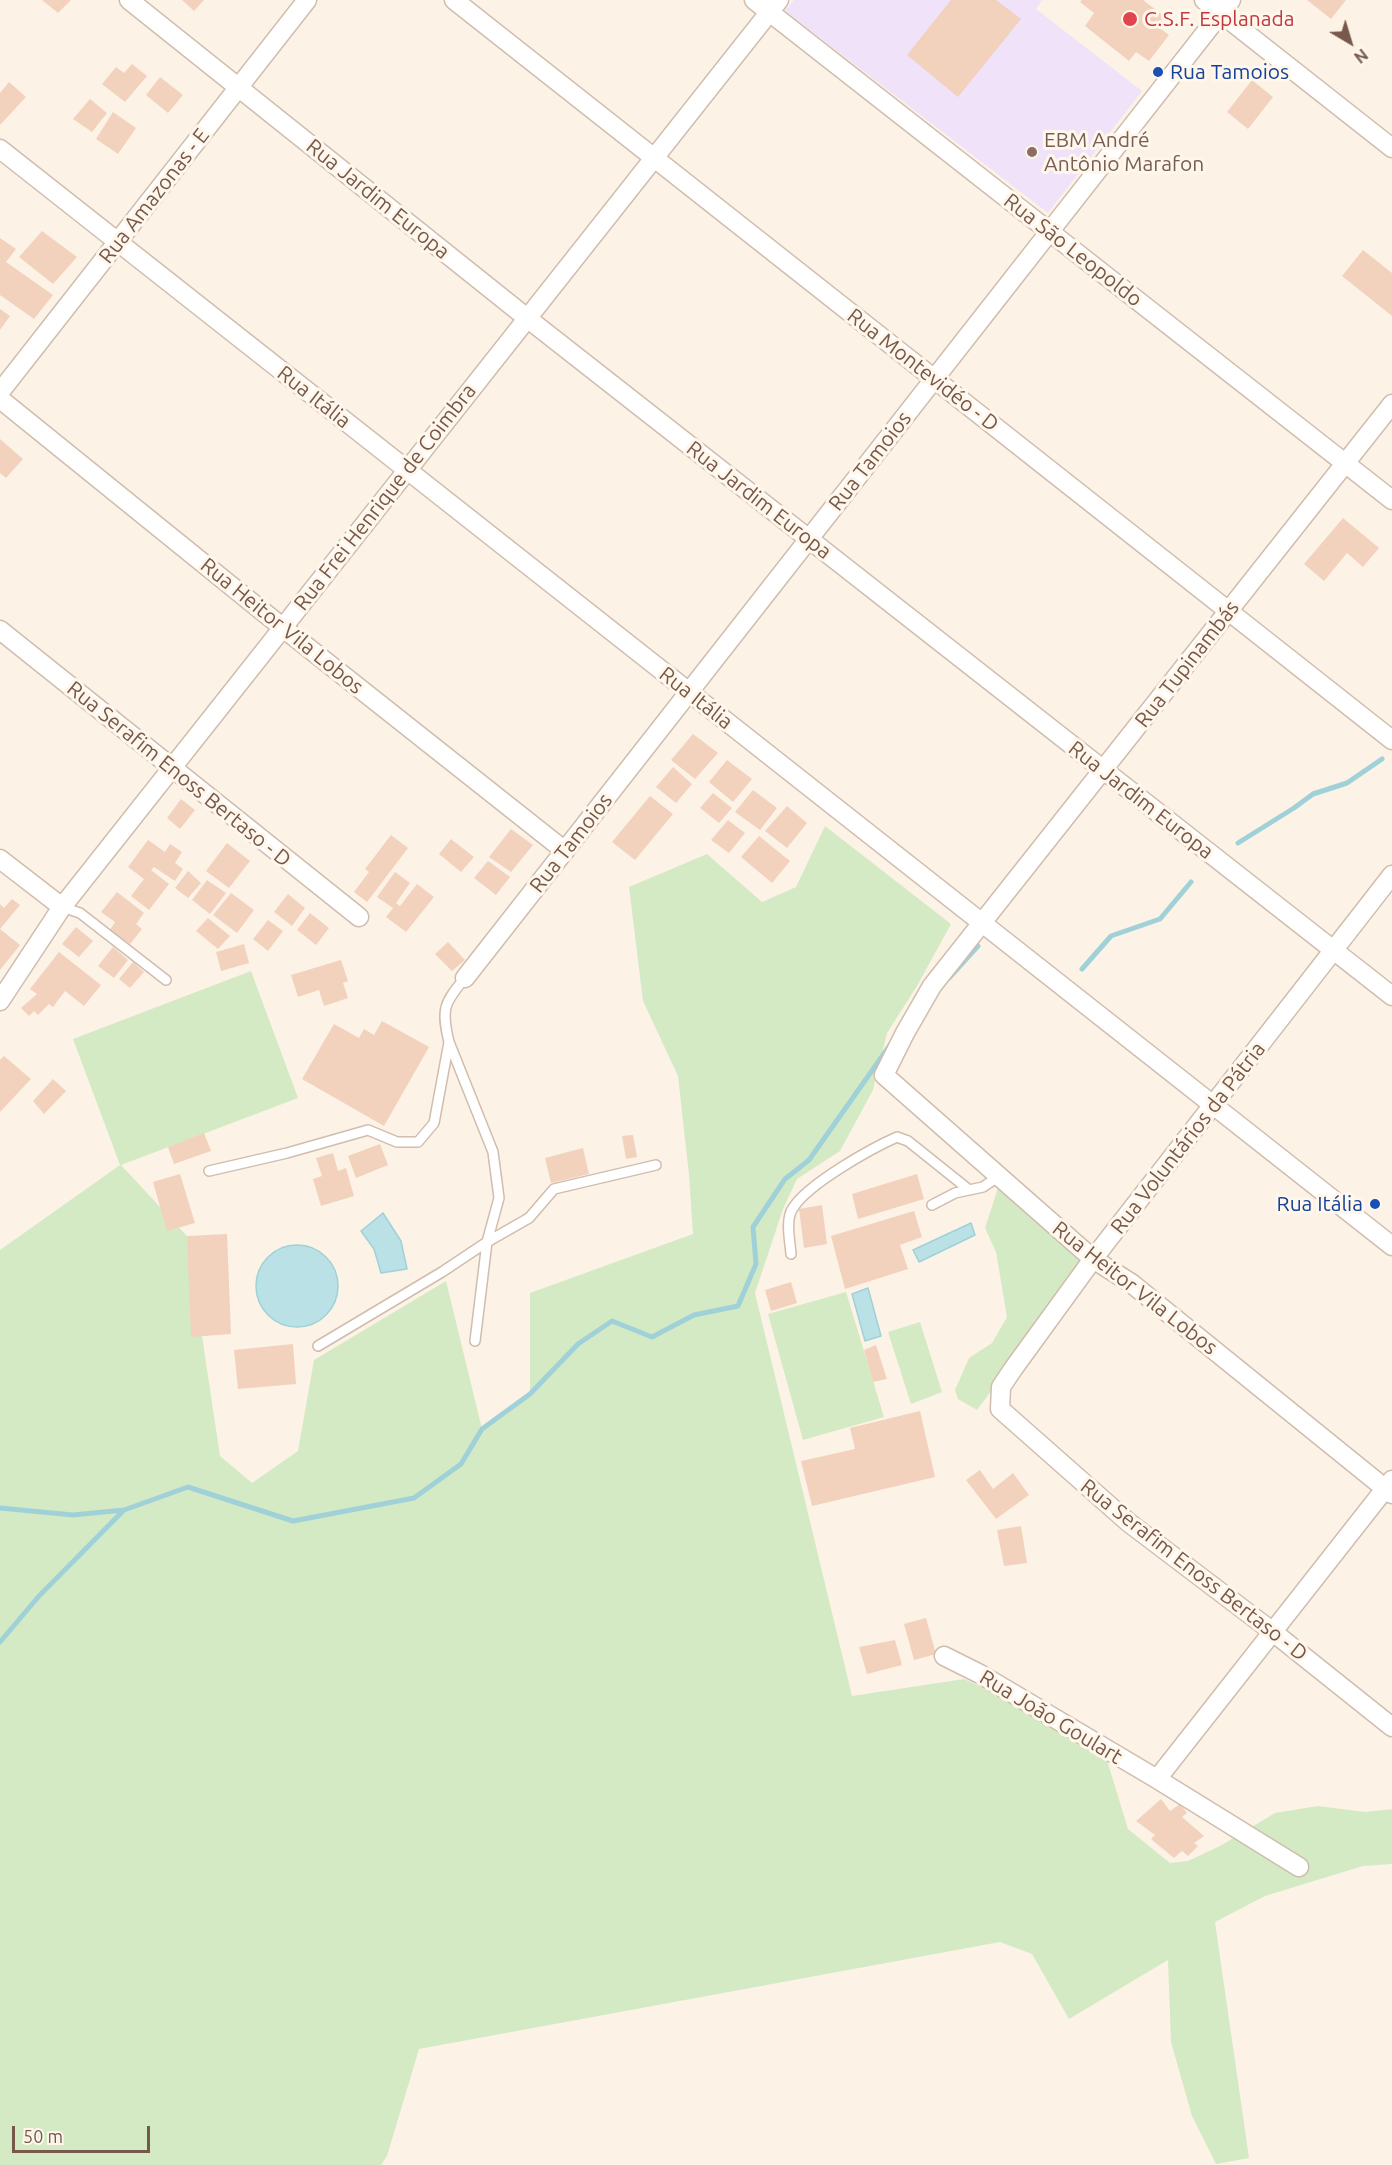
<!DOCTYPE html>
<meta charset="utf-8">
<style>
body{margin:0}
#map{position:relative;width:1392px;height:2165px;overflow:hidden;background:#fcf3e6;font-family:Ubuntu,sans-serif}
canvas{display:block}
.north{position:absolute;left:1320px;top:12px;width:60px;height:60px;-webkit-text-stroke:4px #fff7ec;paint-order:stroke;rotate:142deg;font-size:16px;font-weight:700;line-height:24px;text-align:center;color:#76594a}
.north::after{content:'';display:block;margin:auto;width:21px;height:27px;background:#76594a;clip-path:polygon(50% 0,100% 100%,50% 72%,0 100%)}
.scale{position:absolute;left:12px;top:2126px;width:138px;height:27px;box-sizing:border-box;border:3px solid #76594a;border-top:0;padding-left:8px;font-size:18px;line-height:21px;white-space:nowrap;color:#76594a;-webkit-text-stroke:4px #fff7ec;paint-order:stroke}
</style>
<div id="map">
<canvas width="1392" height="2165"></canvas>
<div class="north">N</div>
<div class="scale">50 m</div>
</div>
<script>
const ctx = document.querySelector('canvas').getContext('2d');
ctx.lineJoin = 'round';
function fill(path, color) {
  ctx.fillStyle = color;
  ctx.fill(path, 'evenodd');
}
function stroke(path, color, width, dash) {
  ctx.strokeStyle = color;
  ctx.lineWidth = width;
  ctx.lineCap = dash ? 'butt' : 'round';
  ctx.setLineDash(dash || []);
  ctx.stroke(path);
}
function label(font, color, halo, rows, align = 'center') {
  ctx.font = font + ' Ubuntu,sans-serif';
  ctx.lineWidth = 6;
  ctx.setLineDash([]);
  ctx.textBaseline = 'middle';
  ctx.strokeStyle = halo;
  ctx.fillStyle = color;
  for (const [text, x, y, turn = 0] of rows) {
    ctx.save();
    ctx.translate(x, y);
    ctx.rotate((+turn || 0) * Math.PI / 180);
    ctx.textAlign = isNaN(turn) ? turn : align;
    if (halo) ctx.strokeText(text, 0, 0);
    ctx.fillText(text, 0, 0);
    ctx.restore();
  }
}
fill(new Path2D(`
 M794,0H1042L1036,9L1142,91L1048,213L785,11Z`), '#f0e2f9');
fill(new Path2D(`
 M825,826L951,924L917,986L887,1033L873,1090L840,1151L797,1179L783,1209L755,1293L852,1696L964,1679L996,1694L1107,1760L1128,1829L1170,1863L1188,1861L1220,1846L1275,1813L1318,1806L1365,1812L1392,1809V1864L1363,1866L1265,1896L1215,1922L1249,2158L1216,2164L1192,2116L1171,2042L1168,1960L1069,2019L1032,1954L1000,1942L419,2049L387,2156L381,2165H0V1250L120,1165L73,1039L251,971L298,1098L121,1165L187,1236L220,1456L252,1483L298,1451L314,1360L446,1281L482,1429L530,1394V1293L693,1234L689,1175L678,1076L643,1001L629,887L707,854L762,902L796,887Z
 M999,1185L1087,1261L977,1410L958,1399L955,1390L969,1358L992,1343L1007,1317L996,1252L985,1228Z
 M846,1292L884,1417L803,1440L768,1314Z
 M920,1322L942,1392L911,1404L888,1332Z`), '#d4eac4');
const water = new Path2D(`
 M383,1213L401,1241L407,1269L381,1273L374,1249L361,1231Z
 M971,1223L975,1235L919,1262L913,1250Z
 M256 1286a41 41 0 1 1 82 0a41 41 0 1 1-82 0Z
 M868,1288L881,1336L865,1341L852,1294Z`);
fill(water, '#bae1e6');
stroke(water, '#a0d1d8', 1.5);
stroke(new Path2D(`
 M1238,843L1294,808L1313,794L1347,783L1382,759
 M1082,969L1111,936L1160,919L1191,882
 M949,978L978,946
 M0,1508L73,1515L124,1510L188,1487L293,1521L414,1498L461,1464L482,1429L530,1394L578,1344L612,1321L652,1337L694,1315L738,1306L756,1264L753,1227L785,1179L809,1160L895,1038
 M0,1642L39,1596L124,1510`), '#a0d1d8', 5);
fill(new Path2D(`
 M42,0H71L58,13Z
 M182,0H204L194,11Z
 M951,0H996L1021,19L958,97L907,55Z
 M1082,0H1143L1164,16L1157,26L1169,35L1149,61L1136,52L1129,61L1085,26L1094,13L1080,2Z
 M1307,0H1346L1331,19Z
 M132,64L147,76L125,102L102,84L116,67L124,73Z
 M160,77L183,95L168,113L146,95Z
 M1252,80L1273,97L1248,129L1227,112Z
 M9,82L26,97L0,125V93Z
 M90,99L107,113L92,132L73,119Z
 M113,112L136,128L118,154L96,139Z
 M42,231L77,257L53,284L19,257Z
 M0,238L16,249L6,262L53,295L34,319L0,295Z
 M1363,250L1392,273V316L1342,276Z
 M0,309L10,316L0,330Z
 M0,439L23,459L6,478L0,473Z
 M1343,518L1379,548L1363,567L1347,553L1324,581L1304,564Z
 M693,734L718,753L695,779L671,760Z
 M727,760L752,779L733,802L709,782Z
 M673,767L692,784L676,803L656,787Z
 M753,790L777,808L760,830L735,812Z
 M713,793L732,808L719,823L700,808Z
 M650,796L673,814L635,860L612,842Z
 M181,799L195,810L180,829L167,818Z
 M787,806L807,823L787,848L765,831Z
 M728,820L745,833L729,853L711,840Z
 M511,829L533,845L511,872L489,857Z
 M391,835L408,848L367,902L354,892L369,872L365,869Z
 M759,836L790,861L772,883L741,857Z
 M451,839L474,857L461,872L439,854Z
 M148,840L165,852L170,844L182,852L175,863L183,869L175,881L154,867L151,870L169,884L149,910L131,896L144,879L128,867Z
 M227,843L250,861L229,888L206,871Z
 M488,861L510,877L496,895L474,878Z
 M188,871L201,883L188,898L175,888Z
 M395,872L410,883L396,903L400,906L417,884L434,897L406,932L386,917L393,908L377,897Z
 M207,880L226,893L210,914L192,900Z
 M117,892L144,913L136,924L142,929L130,944L110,930L115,922L101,912Z
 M231,893L254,910L237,933L213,915Z
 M288,894L305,908L292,926L274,912Z
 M12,899L20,905L0,929L20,945L0,970V904L4,908Z
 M310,913L329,928L316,945L297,930Z
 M208,918L230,936L218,949L196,931Z
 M268,920L283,931L268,951L253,939Z
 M76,927L93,941L79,957L62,944Z
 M448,942L465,960L452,971L435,954Z
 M244,944L249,963L221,971L216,952Z
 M113,947L128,960L114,978L98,966Z
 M59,952L101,985L84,1006L65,991L53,1007L49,1004L38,1015L34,1011L29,1016L21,1008L37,994L30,989Z
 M341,960L348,981L343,983L348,998L324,1006L319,990L298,997L291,975Z
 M133,962L144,972L130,988L119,979Z
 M382,1021L429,1047L384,1126L302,1079L334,1024L359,1038L364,1029L374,1035Z
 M4,1056L31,1079L0,1112V1060Z
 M53,1079L66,1091L44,1114L33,1101Z
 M204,1133L211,1151L174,1164L168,1147Z
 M633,1135L637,1157L626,1159L622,1136Z
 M380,1144L388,1165L356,1178L348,1156Z
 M583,1148L589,1174L551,1183L545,1158Z
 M333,1153L338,1171L346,1168L354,1196L321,1206L313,1179L322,1176L316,1158Z
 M180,1174L195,1223L167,1231L153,1182Z
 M917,1174L924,1199L858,1219L852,1194Z
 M822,1205L827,1244L804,1248L799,1209Z
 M914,1211L922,1237L900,1245L908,1269L845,1289L831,1236Z
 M227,1234L231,1334L191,1337L187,1236Z
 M791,1282L797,1303L771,1311L765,1290Z
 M293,1344L296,1384L238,1389L234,1350Z
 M876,1345L887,1379L873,1382L864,1350Z
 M920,1411L935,1477L812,1506L801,1461L855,1449L850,1428Z
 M980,1470L993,1489L1013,1473L1029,1495L996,1519L966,1480Z
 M1021,1526L1027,1563L1004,1566L997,1530Z
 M926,1618L936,1654L914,1660L904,1624Z
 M895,1640L902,1665L867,1674L859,1647Z
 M1161,1799L1170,1811L1180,1804L1187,1813L1182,1817L1204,1836L1194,1843L1198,1846L1188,1856L1182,1851L1174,1858L1151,1839L1155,1835L1136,1821Z`), '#f2d1bd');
const lane = new Path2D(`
 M62,907L80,913L166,980
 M209,1171L287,1153L368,1130L397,1142H418L434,1123L449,1042
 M932,1205L955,1193L983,1187L999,1176
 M791,1254C790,1241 785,1219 793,1208C808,1184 870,1149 897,1137L908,1141L968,1189
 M475,1341L487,1242L529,1218L554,1189L656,1165
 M318,1346L442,1272L487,1242L499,1198L493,1152L449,1042C441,1009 444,1003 465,978`);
const street = new Path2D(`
 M129,0L527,318L1392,996
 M454,0L1392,740
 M754,0L1392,500
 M1204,0L1392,148
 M0,149L1392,1246
 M0,392L307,0
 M0,399L282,627L565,851
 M1392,404L932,986L905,1033L884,1075L1093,1259L1131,1283L1392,1494
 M0,630L359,917
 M0,859L62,907
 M1392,875L1093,1259L1013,1369L1001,1387L1000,1409L1128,1522L1273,1632L1392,1727
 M465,978L1231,0
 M0,1001L62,907L779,0
 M944,1656L980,1674L1157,1779L1299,1867
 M1157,1779L1392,1480`);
stroke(lane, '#d0bdae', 12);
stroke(street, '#d0bdae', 21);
stroke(lane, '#fff', 9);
stroke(street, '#fff', 18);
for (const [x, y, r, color] of [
 [1130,19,8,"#e0444e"],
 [1158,72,6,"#1a4fb4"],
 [1032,152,6,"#8d6e63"],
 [1375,1204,6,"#1a4fb4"]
]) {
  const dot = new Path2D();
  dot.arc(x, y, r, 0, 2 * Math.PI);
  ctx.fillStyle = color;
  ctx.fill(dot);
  stroke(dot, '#fff7ec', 2);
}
label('21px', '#be3a42', '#fff7ec', [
 ["C.S.F. Esplanada",1144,19]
], 'left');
label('21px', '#164399', '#fff7ec', [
 ["Rua Tamoios",1170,72],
 ["Rua Itália",1363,1204,"right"]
], 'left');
label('21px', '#785e54', '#fff7ec', [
 ["EBM André",1044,140],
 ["Antônio Marafon",1044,164]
], 'left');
label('21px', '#76594a', '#fff7ec', [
 ["Rua Amazonas - E",154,196,-52],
 ["Rua Jardim Europa",378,199,39],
 ["Rua São Leopoldo",1073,250,38],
 ["Rua Montevidéo - D",923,370,38],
 ["Rua Itália",314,397,38],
 ["Rua Tamoios",870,461,-52],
 ["Rua Frei Henrique de Coimbra",385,497,-52],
 ["Rua Jardim Europa",759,500,38],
 ["Rua Heitor Vila Lobos",282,626,39],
 ["Rua Tupinambás",1187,664,-52],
 ["Rua Itália",696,698,38],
 ["Rua Serafim Enoss Bertaso - D",179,774,39],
 ["Rua Jardim Europa",1141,800,38],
 ["Rua Tamoios",571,843,-52],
 ["Rua Voluntários da Pátria",1188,1138,-52],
 ["Rua Heitor Vila Lobos",1135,1288,38],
 ["Rua Serafim Enoss Bertaso - D",1194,1570,38],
 ["Rua João Goulart",1051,1717,31]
]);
</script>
